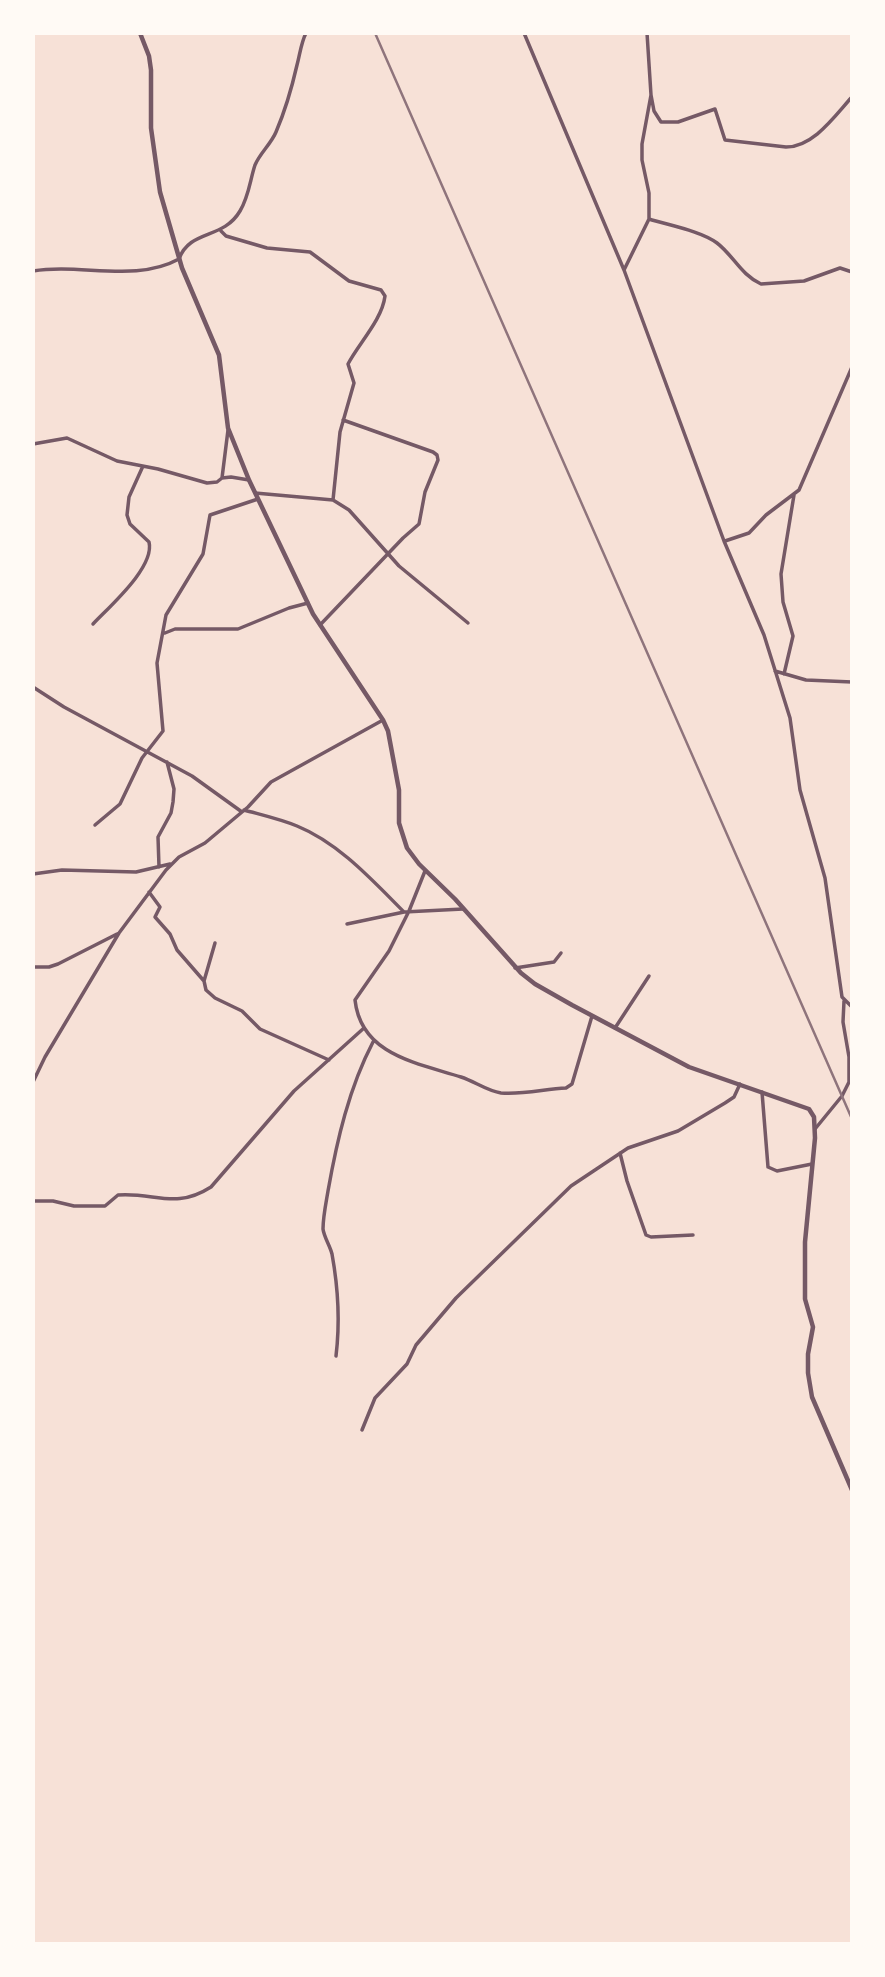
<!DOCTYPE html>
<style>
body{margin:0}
#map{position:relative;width:885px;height:1977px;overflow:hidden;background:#f7e1d7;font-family:"PT Sans",sans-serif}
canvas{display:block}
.frame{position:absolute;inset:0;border:35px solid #fffaf5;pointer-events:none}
</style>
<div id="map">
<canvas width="885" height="1977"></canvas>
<div class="frame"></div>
</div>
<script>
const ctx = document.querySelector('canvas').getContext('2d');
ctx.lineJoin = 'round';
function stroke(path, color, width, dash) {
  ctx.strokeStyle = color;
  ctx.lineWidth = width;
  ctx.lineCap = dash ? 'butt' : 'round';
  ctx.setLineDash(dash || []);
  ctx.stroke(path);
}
stroke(new Path2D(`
 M524,33L624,270L724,541L764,635L790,718L800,790L825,878L842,997L852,1007
 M852,94V124
 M651,95L654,111L661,122H678L715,109L725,140L786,147C813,147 834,117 851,98
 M649,219C668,225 701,231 717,243C733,255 741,275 761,284L804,281L840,268L852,272
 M221,231L226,236L267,248L310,252L349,281L381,290L385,296C382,320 359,343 348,364L354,383L340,432L333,500
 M624,270L649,219V193L642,160V144L651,95L647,33
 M33,271C81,263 135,283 179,259C190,229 223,240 240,211C249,196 250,180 255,165C260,153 271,144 276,132C285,111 292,87 297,65C300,54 301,43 306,33
 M33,444L67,438L117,461L158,469L207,483L217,482L222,478L231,477L249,480
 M222,478L228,430
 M255,493L333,500L349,510L399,566L468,623
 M725,541L749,533L766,515L799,490L852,367
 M93,624C110,606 155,567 149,542L130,524L127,515L129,497L143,466
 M320,625L403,538L419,524L425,492L438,460L437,455L433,452L343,420
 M165,633L175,629H238L289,608L308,603
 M775,671L806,680L852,682
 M784,674L793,636L783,602L781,574L794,495
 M33,687L64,707L192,776L242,812
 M244,810C262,815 280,819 297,826C339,843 373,881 404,912L463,909
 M95,825L120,804L142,758L163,731L157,663L166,615L203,554L210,515L258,499
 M159,867L158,837L171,813L173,802L174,789L167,762
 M425,871L409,911L389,951L355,1000C361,1055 417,1063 461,1077C474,1081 487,1091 501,1093C522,1095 545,1089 566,1088L572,1084L592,1016
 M33,874L62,870L136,872L170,864
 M149,892L160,907L155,917L170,934L177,950L204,981L206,990L215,998L242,1011L260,1029L329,1060
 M347,924L404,912
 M33,967H49L58,964L117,934
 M515,968L554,962L561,953
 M204,981L215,943
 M615,1028L649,976
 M33,1082L45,1057L119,933L166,870L179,857L205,843L248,807L271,782L383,720
 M762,1092L768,1167L777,1171L812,1164
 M815,1129L842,1096L849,1082V1057L843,1022L844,1001
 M620,1153L627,1181L646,1235L651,1237L693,1235
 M33,1201H53L74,1206H105L118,1195C155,1192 175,1210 211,1187L294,1091L364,1028
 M336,1356C340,1323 338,1287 332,1254C330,1246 324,1237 323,1229C323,1217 326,1203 328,1191C337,1140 349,1088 373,1042
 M362,1430L375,1398L407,1364L416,1345L456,1298L571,1186L628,1148L678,1131L725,1103L734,1097L740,1084`), '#755966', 3.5);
stroke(new Path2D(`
 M140,33L149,56L151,70V128L160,192L182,268L219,355L228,428L249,480L313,614L383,720L388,731L399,790V823L407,848L419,864L455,899L521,973L535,984L572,1005L689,1067L809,1109L814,1117L815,1138L805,1242V1299L813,1327L808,1354V1373L812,1397L852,1490`), '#755966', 4.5);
stroke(new Path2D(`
 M375,33L852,1119`), '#8f747c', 2.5);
</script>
